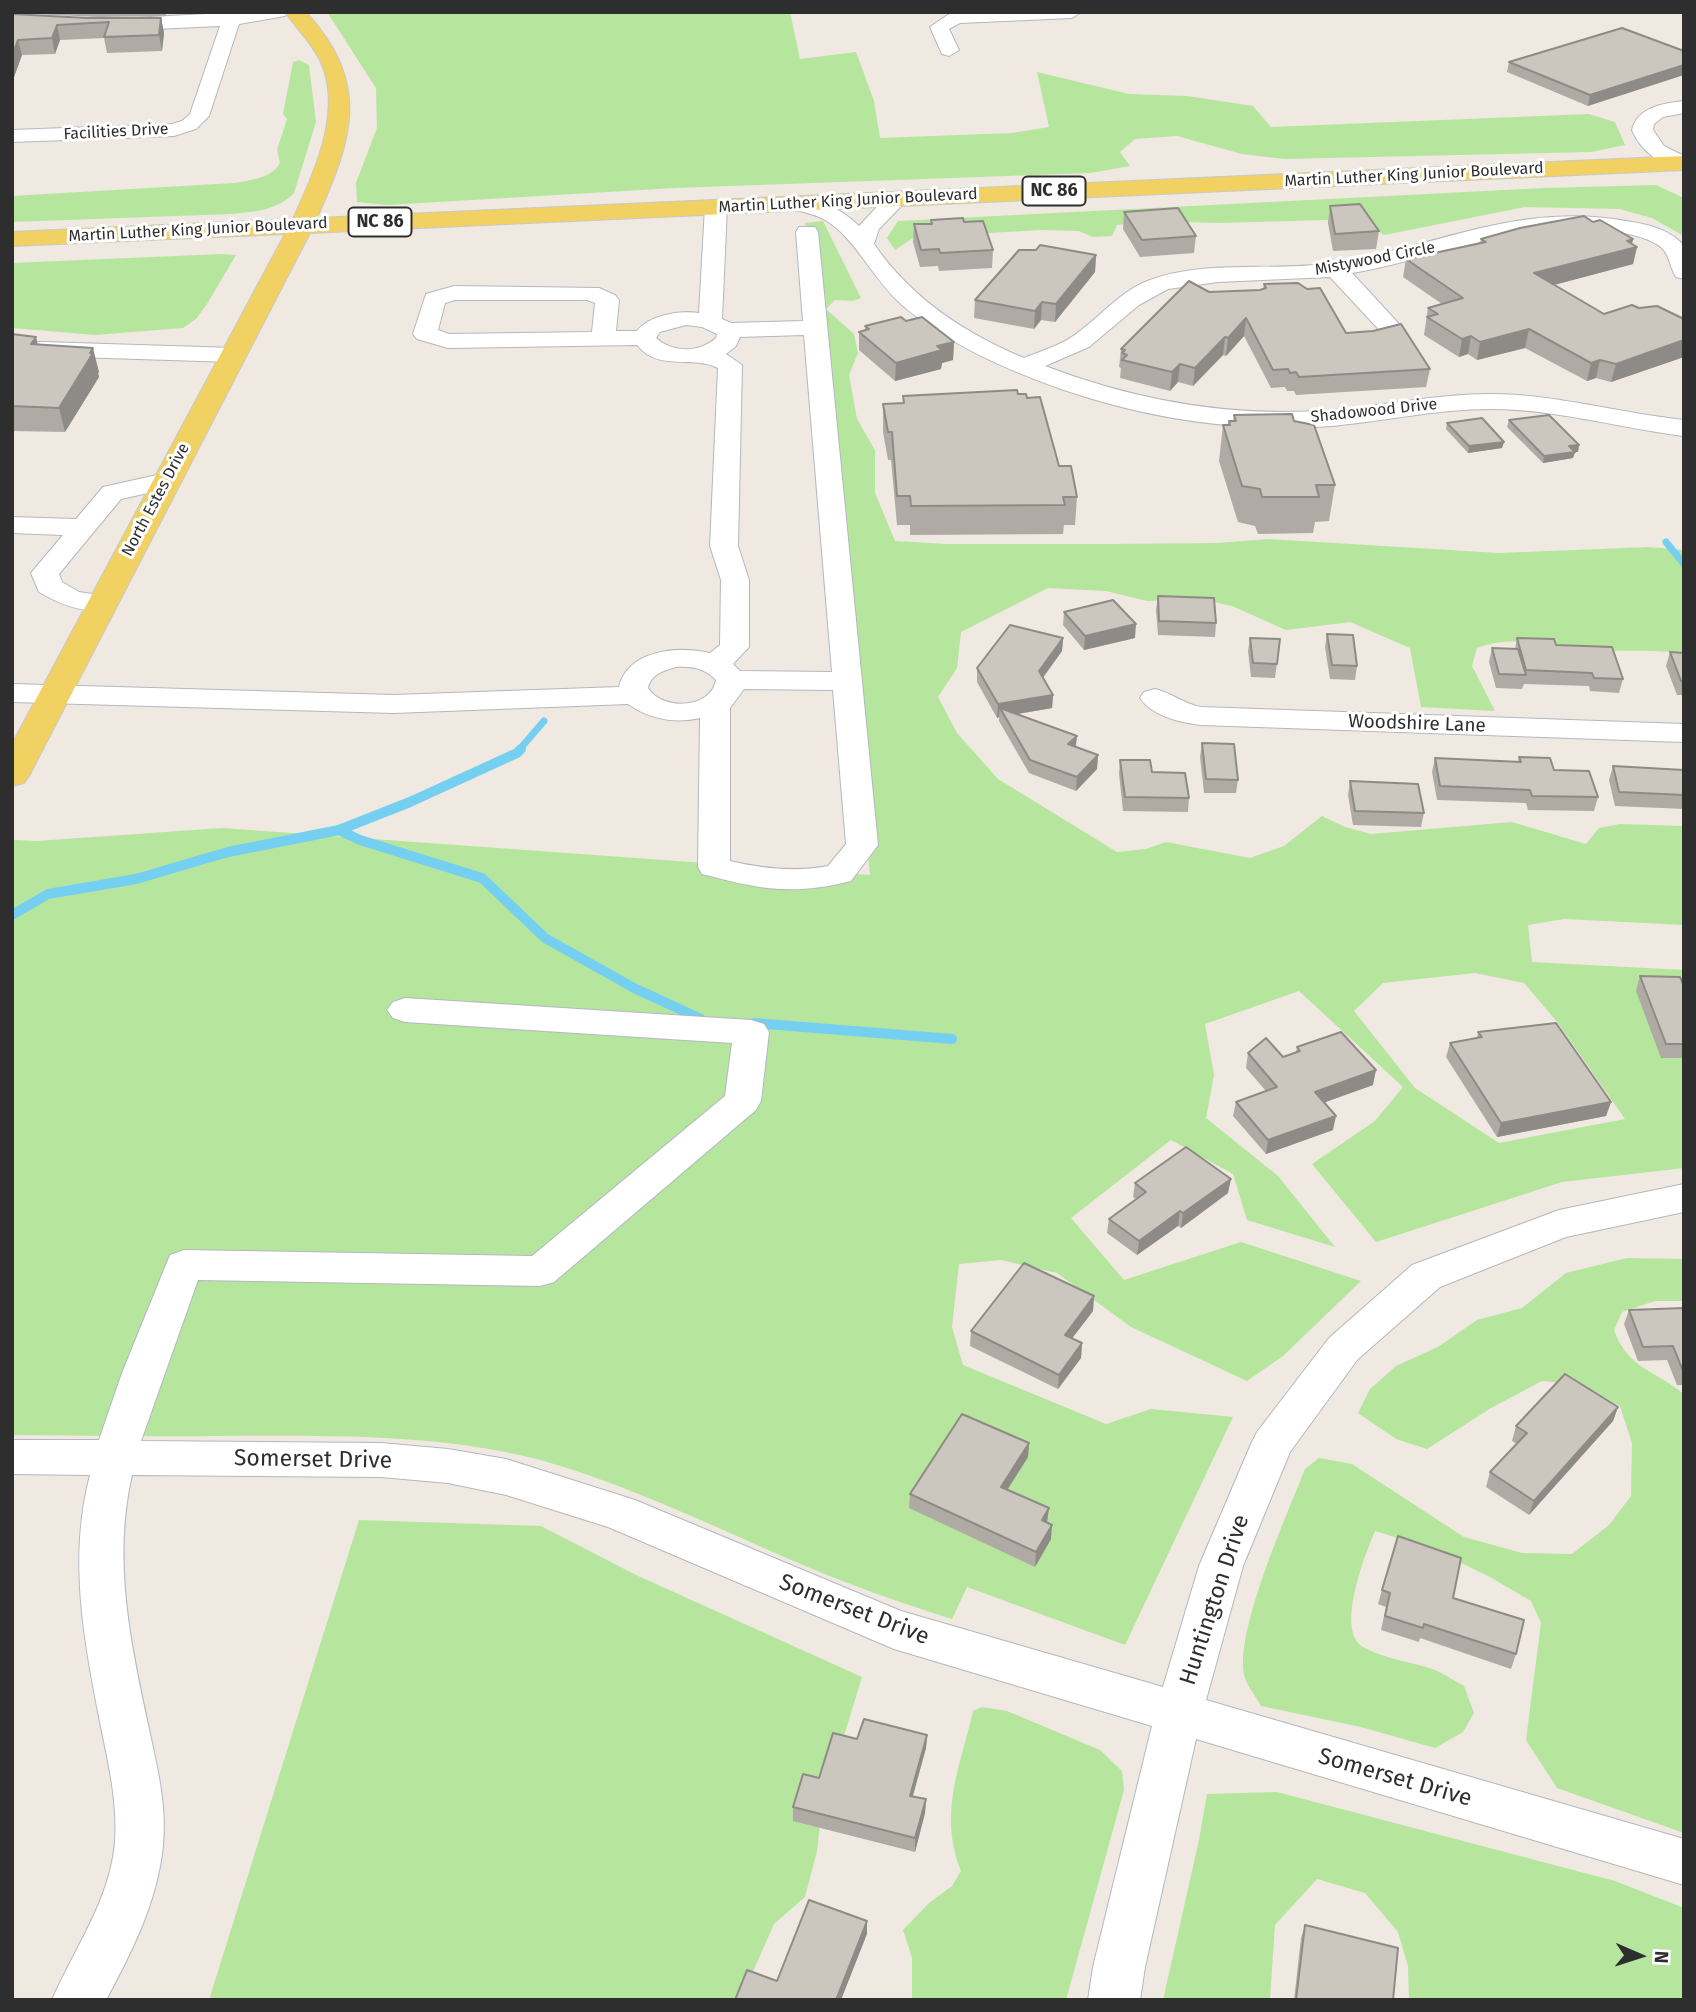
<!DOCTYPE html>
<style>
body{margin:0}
#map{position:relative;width:1696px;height:2012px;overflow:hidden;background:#efe9e1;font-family:"Fira Sans",sans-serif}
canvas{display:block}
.frame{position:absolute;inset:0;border:14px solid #2e2e2e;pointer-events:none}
.north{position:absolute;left:1605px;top:1921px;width:70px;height:70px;-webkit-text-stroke:5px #fff;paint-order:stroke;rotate:93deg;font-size:19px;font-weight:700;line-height:28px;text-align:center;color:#2e2e2e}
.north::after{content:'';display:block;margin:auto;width:24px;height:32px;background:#2e2e2e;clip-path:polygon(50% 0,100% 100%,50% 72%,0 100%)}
</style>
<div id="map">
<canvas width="1696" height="2012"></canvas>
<div class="frame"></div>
<div class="north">N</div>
</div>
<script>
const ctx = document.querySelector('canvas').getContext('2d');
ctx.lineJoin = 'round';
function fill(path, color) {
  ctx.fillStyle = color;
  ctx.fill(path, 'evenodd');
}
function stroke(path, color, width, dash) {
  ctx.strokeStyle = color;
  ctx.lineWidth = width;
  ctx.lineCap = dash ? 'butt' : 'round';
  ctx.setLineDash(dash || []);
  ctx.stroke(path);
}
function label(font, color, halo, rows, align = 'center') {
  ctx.font = font + ' "Fira Sans",sans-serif';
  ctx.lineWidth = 6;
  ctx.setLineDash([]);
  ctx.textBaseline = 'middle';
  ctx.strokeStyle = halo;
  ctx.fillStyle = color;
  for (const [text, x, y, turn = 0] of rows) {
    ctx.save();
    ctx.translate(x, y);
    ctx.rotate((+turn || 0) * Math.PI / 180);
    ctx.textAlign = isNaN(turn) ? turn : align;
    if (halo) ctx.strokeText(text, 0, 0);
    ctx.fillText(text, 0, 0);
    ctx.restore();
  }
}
fill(new Path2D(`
 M327,12H790L800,59L856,52L874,101L880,138L1012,133L1049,127L1037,72L1129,94L1187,96L1253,106L1271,127L1589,114L1615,122L1625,145L1591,152L1284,159L1242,154L1177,136L1135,139L1120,152L1130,166L1090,173L675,188L387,205L357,202L356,183L377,128L376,88Z
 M299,60L309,65L316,122L294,193C278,210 254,212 231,214L12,222V196L234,183C251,180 272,178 280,163L277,150L287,119L283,114L293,62Z
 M1656,185L1684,198V236L1652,218L1619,209L1525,207L1384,235L1362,219L1219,223L1149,221L1117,225L1112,236L1093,237L1079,231L1041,230L953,235L913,238L895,250L887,238L898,221L1544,188Z
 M823,221L861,298L853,301L835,300L826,309L854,334L858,353L849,375L857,419L875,450V493L895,541L947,544H1110L1218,543L1268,539L1499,553L1649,547L1684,550V653C1651,649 1618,652 1585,650C1546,648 1516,633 1477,648L1472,666L1495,711L1421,707L1410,648L1350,622L1286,630L1232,606L1199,599L1147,601L1106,591L1048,588L961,632L957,668L938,697L957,733L998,779L1117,852L1146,849L1166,842L1250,858L1284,846L1322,816L1345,827L1371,834L1512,822L1586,844L1599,828L1620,824L1684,826V925L1564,919L1528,925L1532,962L1684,970V1168L1562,1182L1376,1242L1312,1164L1375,1121L1403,1087L1299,991L1205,1024L1214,1075L1206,1118L1278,1176L1335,1247L1247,1220L1233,1174L1171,1140L1071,1218L1124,1280L1241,1242L1361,1281L1283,1356L1247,1381L1131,1327L1057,1273L1001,1260L959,1264L952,1327L963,1365L1106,1424L1151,1409L1233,1417L1125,1645L967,1587L952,1619C902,1603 852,1586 803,1565C721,1530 640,1490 554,1464C444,1432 326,1436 213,1436C146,1437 79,1435 12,1435L14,840L37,841L222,828L870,875L805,223ZM1475,973L1524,983L1558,1023L1625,1119L1499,1143L1415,1088L1354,1011L1383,983Z
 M222,254L236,255L207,304L196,319L183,328L95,335L12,328V263Z
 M1627,1258L1684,1259V1301H1655L1622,1312L1614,1330C1627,1368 1656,1371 1684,1394V1833L1557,1788L1526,1740L1541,1623L1531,1601L1490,1577L1430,1548L1375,1531C1365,1555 1335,1630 1363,1647C1385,1660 1412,1661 1435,1670C1445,1674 1454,1681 1464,1686L1474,1713L1463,1732L1435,1748L1361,1727L1261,1706C1256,1697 1248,1687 1245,1678C1232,1636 1288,1513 1305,1469L1319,1458L1352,1464L1464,1537L1522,1553L1572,1554L1609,1525L1631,1496L1632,1443L1620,1406L1577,1384L1542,1381L1491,1408L1427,1449L1396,1439L1358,1413L1370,1389L1396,1366L1438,1347L1477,1320L1522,1308L1566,1273Z
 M359,1520L541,1526L636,1575L862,1677L822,1808L817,1851L805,1897L774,1924L748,1983L735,2000H209Z
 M982,1707L1007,1711L1100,1750L1122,1771L1124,1790L1066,2000H912V1958L903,1930L929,1903L952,1886L961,1871C938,1813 960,1768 973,1711Z
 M1277,1792L1615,1881L1684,1908V2000H1409L1408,1966L1398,1932L1365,1893L1317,1879L1275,1925L1270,2000H1163L1199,1840L1207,1794Z`), '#b6e59e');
stroke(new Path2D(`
 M1666,542L1684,564
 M519,750L544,721`), '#75cff0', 7);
stroke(new Path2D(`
 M339,830L360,840L482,878L545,938L634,988L701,1019
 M12,915L48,894L136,879L228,852L339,830L410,802L517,753L521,749
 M754,1023L952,1039`), '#75cff0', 10);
const minor = new Path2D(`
 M244,12H287L285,16L239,24L209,116L196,129L174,136L12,142V130L172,124L182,121L190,114L220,26L113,31L104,25L113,19Z
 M960,12H1081L1072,18L960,23L949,29L959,50L949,56L942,54L930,27L949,14Z
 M1684,101V113L1663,117L1654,124L1653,130L1664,146L1684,156V170C1661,165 1641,152 1632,130C1637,107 1664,103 1684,101Z
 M897,193L905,194L908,199L879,229L874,244C911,298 964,333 1024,358C1044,350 1065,344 1081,330C1104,313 1122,290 1150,280C1205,260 1266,271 1324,264C1434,250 1517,199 1632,222C1651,225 1672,231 1684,246V279L1676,277C1670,268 1670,256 1662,248C1651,239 1635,235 1622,233C1528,215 1442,258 1352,273L1399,324L1403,329L1399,334H1383L1330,277L1218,282L1168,289L1139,305L1089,347L1045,366C1137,401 1233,418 1331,410C1384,406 1436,394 1490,394C1555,394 1619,413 1684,420V436C1619,428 1556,409 1490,409C1437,409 1385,421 1332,426C1241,433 1148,419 1061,389C1005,369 950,345 903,306C874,281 855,237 825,220C813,213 799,211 785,208L782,203L785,198C810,192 842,209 859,226L889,194Z
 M716,200L724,202L727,207L722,319L731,323L803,321L796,232L799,227H815L818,232L878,845L851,881C792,896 759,889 702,874L698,867L700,718C675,724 649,719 628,704L394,713L12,702V684L394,695L619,687C628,649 679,646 710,653L720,645L721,580L710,546L718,368C693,355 658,372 637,345L448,348L417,339L413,334L426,294L454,286L599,288L615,295L619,300L616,331H637C649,315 680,310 699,313L705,207L708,202ZM455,300H587L595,303L592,332L449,334L438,330L445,303ZM686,325L702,327L717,334L716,338C699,353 673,353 656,338L660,332ZM804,335L832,672L740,671L733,664L749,647V580L738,546L742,365L726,354L736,346L740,337ZM676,667C692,666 704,668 716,680C711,709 662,711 648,688C651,674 663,671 676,667ZM744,689L833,690L846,844L828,866C795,872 764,869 730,861V708Z
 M12,341L233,348L242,350L245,355L242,360L233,362L12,355Z
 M166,473L175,475L179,481L175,487L121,499L59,574L62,582L79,592L112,597L116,603L112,609C86,615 61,605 39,592L31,573L63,535L12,533V517L76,519L103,487Z
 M1155,689C1172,693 1184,704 1201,707L1684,724V742L1201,725C1180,722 1153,717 1140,698L1144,692Z
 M405,998L751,1020L764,1024L769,1032L761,1101L756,1110L554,1282L540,1286L198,1280L141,1441L381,1443L448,1449L506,1459L635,1500L901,1611L1163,1687L1199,1566L1251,1444L1257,1432L1329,1338L1412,1265L1559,1210L1684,1184V1212L1566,1237L1440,1287L1357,1360L1290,1452L1243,1566L1206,1700L1684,1839V1885L1196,1739L1145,1967L1140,2000H1088L1093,1967L1152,1726L894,1649L608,1527L506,1495L448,1483L381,1477L132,1475C112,1561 131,1645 149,1729C157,1767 167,1805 163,1845C158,1900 132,1952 106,2000H52C75,1947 109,1902 115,1843C118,1802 108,1762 100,1722C84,1640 68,1558 90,1475L12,1474V1440H99L122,1373L170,1255L184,1250L532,1256L725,1096L732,1043L405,1022L393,1018L387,1010L393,1002Z`);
const major = new Path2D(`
 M285,12H306C371,84 353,137 317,218L1684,156V170L310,233L29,776L24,783L12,786V744L285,234L12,246V232L293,219C314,172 344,111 320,60C310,41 297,29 285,12Z`);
stroke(minor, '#b4b7c1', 2);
stroke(major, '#c9c9c9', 2);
fill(minor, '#fff');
fill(major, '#f2d163');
fill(new Path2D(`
 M12,12H166V16L98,17L12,13Z
 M12,14L87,18H161L164,33L162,51L107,53L104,38L60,40L55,54L22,55L14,77H12Z
 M1684,51L1588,106L1507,72L1509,62Z
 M1330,206L1379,231L1376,249L1333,251L1328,223Z
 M1124,212L1196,236L1194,253L1140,257L1123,229Z
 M931,220L964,222L993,250L992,268L939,271L938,266L920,267L913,242L914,224H931Z
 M1593,222L1633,239L1632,244L1637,247L1633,264L1554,285L1604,314L1639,308L1684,319V357L1611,382L1596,378L1587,381L1525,348L1477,360L1468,354L1459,357L1424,335L1428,308L1442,304L1403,277L1406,259L1480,243L1481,239Z
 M1096,255L1095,272L1055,322L1041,320L1034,329L974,318L975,300Z
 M1264,284L1346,333L1430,369L1426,387L1296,395L1294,391H1287L1285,387L1271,388L1244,336L1226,356L1223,355L1193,386L1178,382L1170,391L1120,378L1121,368L1119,367L1121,349L1209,292L1260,290L1263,289Z
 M906,321L954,342L953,360L942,363L941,369L895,381L859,350V332L865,331V326Z
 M12,334L99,372L98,373L99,377L65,432L12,431Z
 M1018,394L1027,398L1059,466L1077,497L1075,525H1064L1063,534L910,535V525H897L891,460H888L883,432V404L903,403V396Z
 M1234,415L1294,421L1335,485L1329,521L1315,522L1313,533L1258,534L1255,526L1238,522L1219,461L1223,425H1228L1229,421H1233Z
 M1509,420L1579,445L1578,452H1575L1573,458L1543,463L1507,427Z
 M1447,423L1504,442L1502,448L1468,453L1446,429Z
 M1158,596L1216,623L1215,637L1158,635L1156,610Z
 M1064,612L1135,638L1084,650L1063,625Z
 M1327,634L1357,666L1355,680L1330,679L1325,647Z
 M1063,638L1062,651L1043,678L1053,695L1052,708L1018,714L1077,736L1076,747L1098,755L1097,769L1076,791L1029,773L999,721V717L997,718L977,682V668Z
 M1250,638L1280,639L1275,678L1251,677L1248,651Z
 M1517,638L1556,645L1623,679L1619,693L1590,691L1589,686L1524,684L1522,689L1496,688L1489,662L1492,648L1515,649Z
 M1670,652L1684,653V695H1677L1666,666Z
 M1202,743L1238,780L1236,793H1204L1200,757Z
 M1519,757L1554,770L1598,797L1594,811L1528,810L1526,803L1437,800L1432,772L1435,758L1518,762Z
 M1120,760L1152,772L1189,798L1188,812L1123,811L1119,774Z
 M1613,766L1684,770V809L1615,806L1609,780Z
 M1350,781L1424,813L1421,827L1353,825L1348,795Z
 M1640,976L1684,986V1058H1661L1636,991Z
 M1478,1032L1611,1102L1606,1116L1497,1137L1446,1057L1450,1043L1477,1038Z
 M1297,1047L1373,1085L1324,1102L1333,1130L1266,1154L1233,1116L1236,1102L1266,1091L1246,1068L1248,1053L1283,1057L1296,1052Z
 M1135,1183L1228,1193L1181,1228L1178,1226L1137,1255L1107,1233L1109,1219L1136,1199L1133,1197Z
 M1094,1296L1093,1311L1072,1338L1082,1343L1081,1358L1058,1389L970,1346L971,1331Z
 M1684,1308V1385H1677L1667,1360L1638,1361L1624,1324L1629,1310Z
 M1618,1407L1613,1421L1529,1515L1486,1487L1490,1472L1517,1444L1512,1441L1516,1426Z
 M1029,1443L1028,1457L1008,1489L1049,1508L1047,1522L1051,1539L1035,1567L909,1508L910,1494Z
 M1382,1590L1453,1598L1516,1654L1511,1669L1420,1638L1419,1642L1381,1630L1386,1607L1378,1604Z
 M927,1735L926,1748L913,1796L926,1799L925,1813L915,1852L793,1821V1807L857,1739Z
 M1305,1925L1393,2000H1294L1301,1938Z`), '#afaba4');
fill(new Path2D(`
 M161,18L164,33L162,51L159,35Z
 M57,25L60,40L55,54L52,38Z
 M18,40L22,55L14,77L12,70V56Z
 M1684,65V75L1588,106L1590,95Z
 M1633,239L1631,248L1637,247L1633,264L1531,291L1534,273Z
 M1096,255L1095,272L1055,322L1056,304Z
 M1042,302L1041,320L1034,329L1035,311Z
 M1246,318L1244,336L1226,356L1228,338Z
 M1529,329L1525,348L1477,360L1480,342Z
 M1471,336L1468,354L1459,357L1462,339Z
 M36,337L42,361L31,344Z
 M1225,337L1223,355L1193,386L1195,368Z
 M1684,340V357L1611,382L1616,364Z
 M954,342L953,360L942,363L941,369L895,381L896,363L937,346Z
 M93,348L99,372L98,373L99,377L65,432L59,408Z
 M1600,360L1596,378L1587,381L1591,363Z
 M1180,364L1178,382L1170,391L1172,372Z
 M1504,442L1502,448L1468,453L1469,446Z
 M1579,445L1578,452H1575L1573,458L1543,463L1544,456L1569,446Z
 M1136,624L1135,638L1084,650L1085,636Z
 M1063,638L1062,651L1038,684L1039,671Z
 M1053,695L1052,708L1005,716L1000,708L999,717L997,718L998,704Z
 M1077,736L1075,749L1068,744Z
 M1098,755L1097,769L1076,791L1077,777Z
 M1376,1070L1373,1085L1312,1107L1315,1092Z
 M1611,1102L1606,1116L1497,1137L1501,1123Z
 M1336,1116L1333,1130L1266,1154L1268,1140Z
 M1231,1179L1228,1193L1181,1228L1183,1213Z
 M1180,1211L1178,1226L1137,1255L1139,1241Z
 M1094,1296L1093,1311L1064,1349L1065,1335Z
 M1082,1343L1081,1358L1058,1389L1059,1375Z
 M1618,1407L1613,1421L1529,1515L1534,1501Z
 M1029,1443L1028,1457L1000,1501L1001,1487Z
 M1049,1508L1047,1522L1042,1520Z
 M1052,1525L1051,1539L1035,1567L1036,1552Z
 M927,1735L926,1748L909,1809L910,1796Z
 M926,1799L925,1813L915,1852V1838Z
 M867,1921V1934L841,2000H836Z`), '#8e8b86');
const building = new Path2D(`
 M12,14L87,18H161L159,35L104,37L109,22L57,25L52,38L18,40L12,56Z
 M1622,28L1684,51V65L1590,95L1509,62Z
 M1360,204L1379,231L1335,234L1330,206Z
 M1178,208L1196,236L1142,240L1124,212Z
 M1584,216L1593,222L1600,220L1633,239L1627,241L1637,247L1534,273L1604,314L1632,305L1639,308L1657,306L1684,319V340L1616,364L1600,360L1591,363L1529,329L1480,342L1471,336L1462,339L1427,317L1438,314L1428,308L1463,298L1406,259L1486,242L1481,239L1520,228Z
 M963,218L964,222L983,221L993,250L940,253L939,249L921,250L914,224H932L931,220Z
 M1040,245L1096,255L1056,304L1042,302L1035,311L975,300L1019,250H1036Z
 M1189,281L1209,292L1260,290L1266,288L1264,284L1298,283L1307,289L1320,288L1346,333L1373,331L1401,324L1430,369L1299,377L1296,372L1290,373L1288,369L1273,370L1246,318L1228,338L1225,337L1195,368L1180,364L1172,372L1122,360L1127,355L1122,353L1125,350L1121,349Z
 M901,317L906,321L922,317L954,342L937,346L942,350L896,363L859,332L869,329L865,326Z
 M12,334L36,337L31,344L93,348L90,353H93L59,408L12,406Z
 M1017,390L1018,394H1026L1027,398L1040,397L1059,466H1071L1077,497H1063L1065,505L911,506L910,496H897L892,432H888L883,404L904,403L903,396Z
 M1292,414L1294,421L1314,425L1335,485H1316L1319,497H1262L1260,489L1242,486L1223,425H1230L1229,421H1236L1234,415Z
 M1549,415L1579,445L1569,446L1575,452L1544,456L1509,420Z
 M1482,418L1504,442L1469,446L1447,423Z
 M1158,596L1214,598L1216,623L1159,621Z
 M1113,600L1136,624L1085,636L1064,612Z
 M1010,625L1063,638L1039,671L1053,695L998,704L977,668Z
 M1327,634L1353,635L1357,666L1332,665Z
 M1250,638L1280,639L1277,664L1253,663Z
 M1517,638L1554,639L1556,645L1612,647L1623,679L1594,678L1592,673L1526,670Z
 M1492,648L1518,649L1526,675L1499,674Z
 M1670,652L1684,653V682L1681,681Z
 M1000,708L1077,736L1068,744L1098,755L1077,777L1030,760Z
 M1202,743L1234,744L1238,780L1206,779Z
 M1519,757L1550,758L1554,770L1589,771L1598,797L1532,796L1530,790L1440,786L1435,758L1521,762Z
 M1120,760H1150L1152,772L1185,773L1189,798L1125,797Z
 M1613,766L1684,770V795L1619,792Z
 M1350,781L1418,784L1424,813L1355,811Z
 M1640,976L1680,977L1684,986V1044H1666Z
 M1556,1023L1611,1102L1501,1123L1450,1043L1482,1037L1478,1032Z
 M1341,1032L1376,1070L1315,1092L1336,1116L1268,1140L1236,1102L1277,1087L1248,1053L1266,1038L1283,1057L1300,1051L1297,1047Z
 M1186,1147L1231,1179L1183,1213L1180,1211L1139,1241L1109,1219L1146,1192L1135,1183Z
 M1024,1263L1094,1296L1065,1335L1082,1343L1059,1375L971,1331Z
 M1684,1308V1371H1683L1673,1346L1643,1347L1629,1310Z
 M1565,1374L1618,1407L1534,1501L1490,1472L1527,1433L1516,1426Z
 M962,1414L1029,1443L1001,1487L1049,1508L1042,1520L1052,1525L1036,1552L910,1494Z
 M1398,1536L1461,1558L1453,1598L1524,1620L1516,1654L1424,1624L1423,1628L1385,1616L1390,1593L1382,1590Z
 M864,1719L927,1735L910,1796L926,1799L915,1838L793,1807L803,1774L819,1778L833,1733L857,1739Z
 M809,1900L867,1921L836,2000H735L747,1970L777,1981Z
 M1305,1925L1398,1948L1393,2000H1296Z`);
fill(building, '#cbc7bf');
stroke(building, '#8e8b86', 2);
label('16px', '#2e2e2e', '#fff', [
 ["Facilities Drive",116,132,-3],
 ["Martin Luther King Junior Boulevard",1414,175,-3],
 ["Martin Luther King Junior Boulevard",848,201,-3],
 ["Martin Luther King Junior Boulevard",198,230,-3],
 ["Mistywood Circle",1375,259,-11],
 ["Shadowood Drive",1374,411,-6],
 ["North Estes Drive",156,500,-62]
]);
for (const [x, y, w] of [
 [1054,191,63],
 [380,222,63]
]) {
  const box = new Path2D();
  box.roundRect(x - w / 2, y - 14.5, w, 29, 5);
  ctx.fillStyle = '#fff';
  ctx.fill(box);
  stroke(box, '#2e2e2e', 2);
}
label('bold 18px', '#2e2e2e', null, [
 ["NC 86",1054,191],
 ["NC 86",380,222]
]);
label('19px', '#2e2e2e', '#fff', [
 ["Woodshire Lane",1417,724,2]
]);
label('23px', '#2e2e2e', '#fff', [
 ["Somerset Drive",313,1460,1],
 ["Huntington Drive",1215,1600,-72],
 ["Somerset Drive",854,1610,21],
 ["Somerset Drive",1395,1778,16]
]);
</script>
